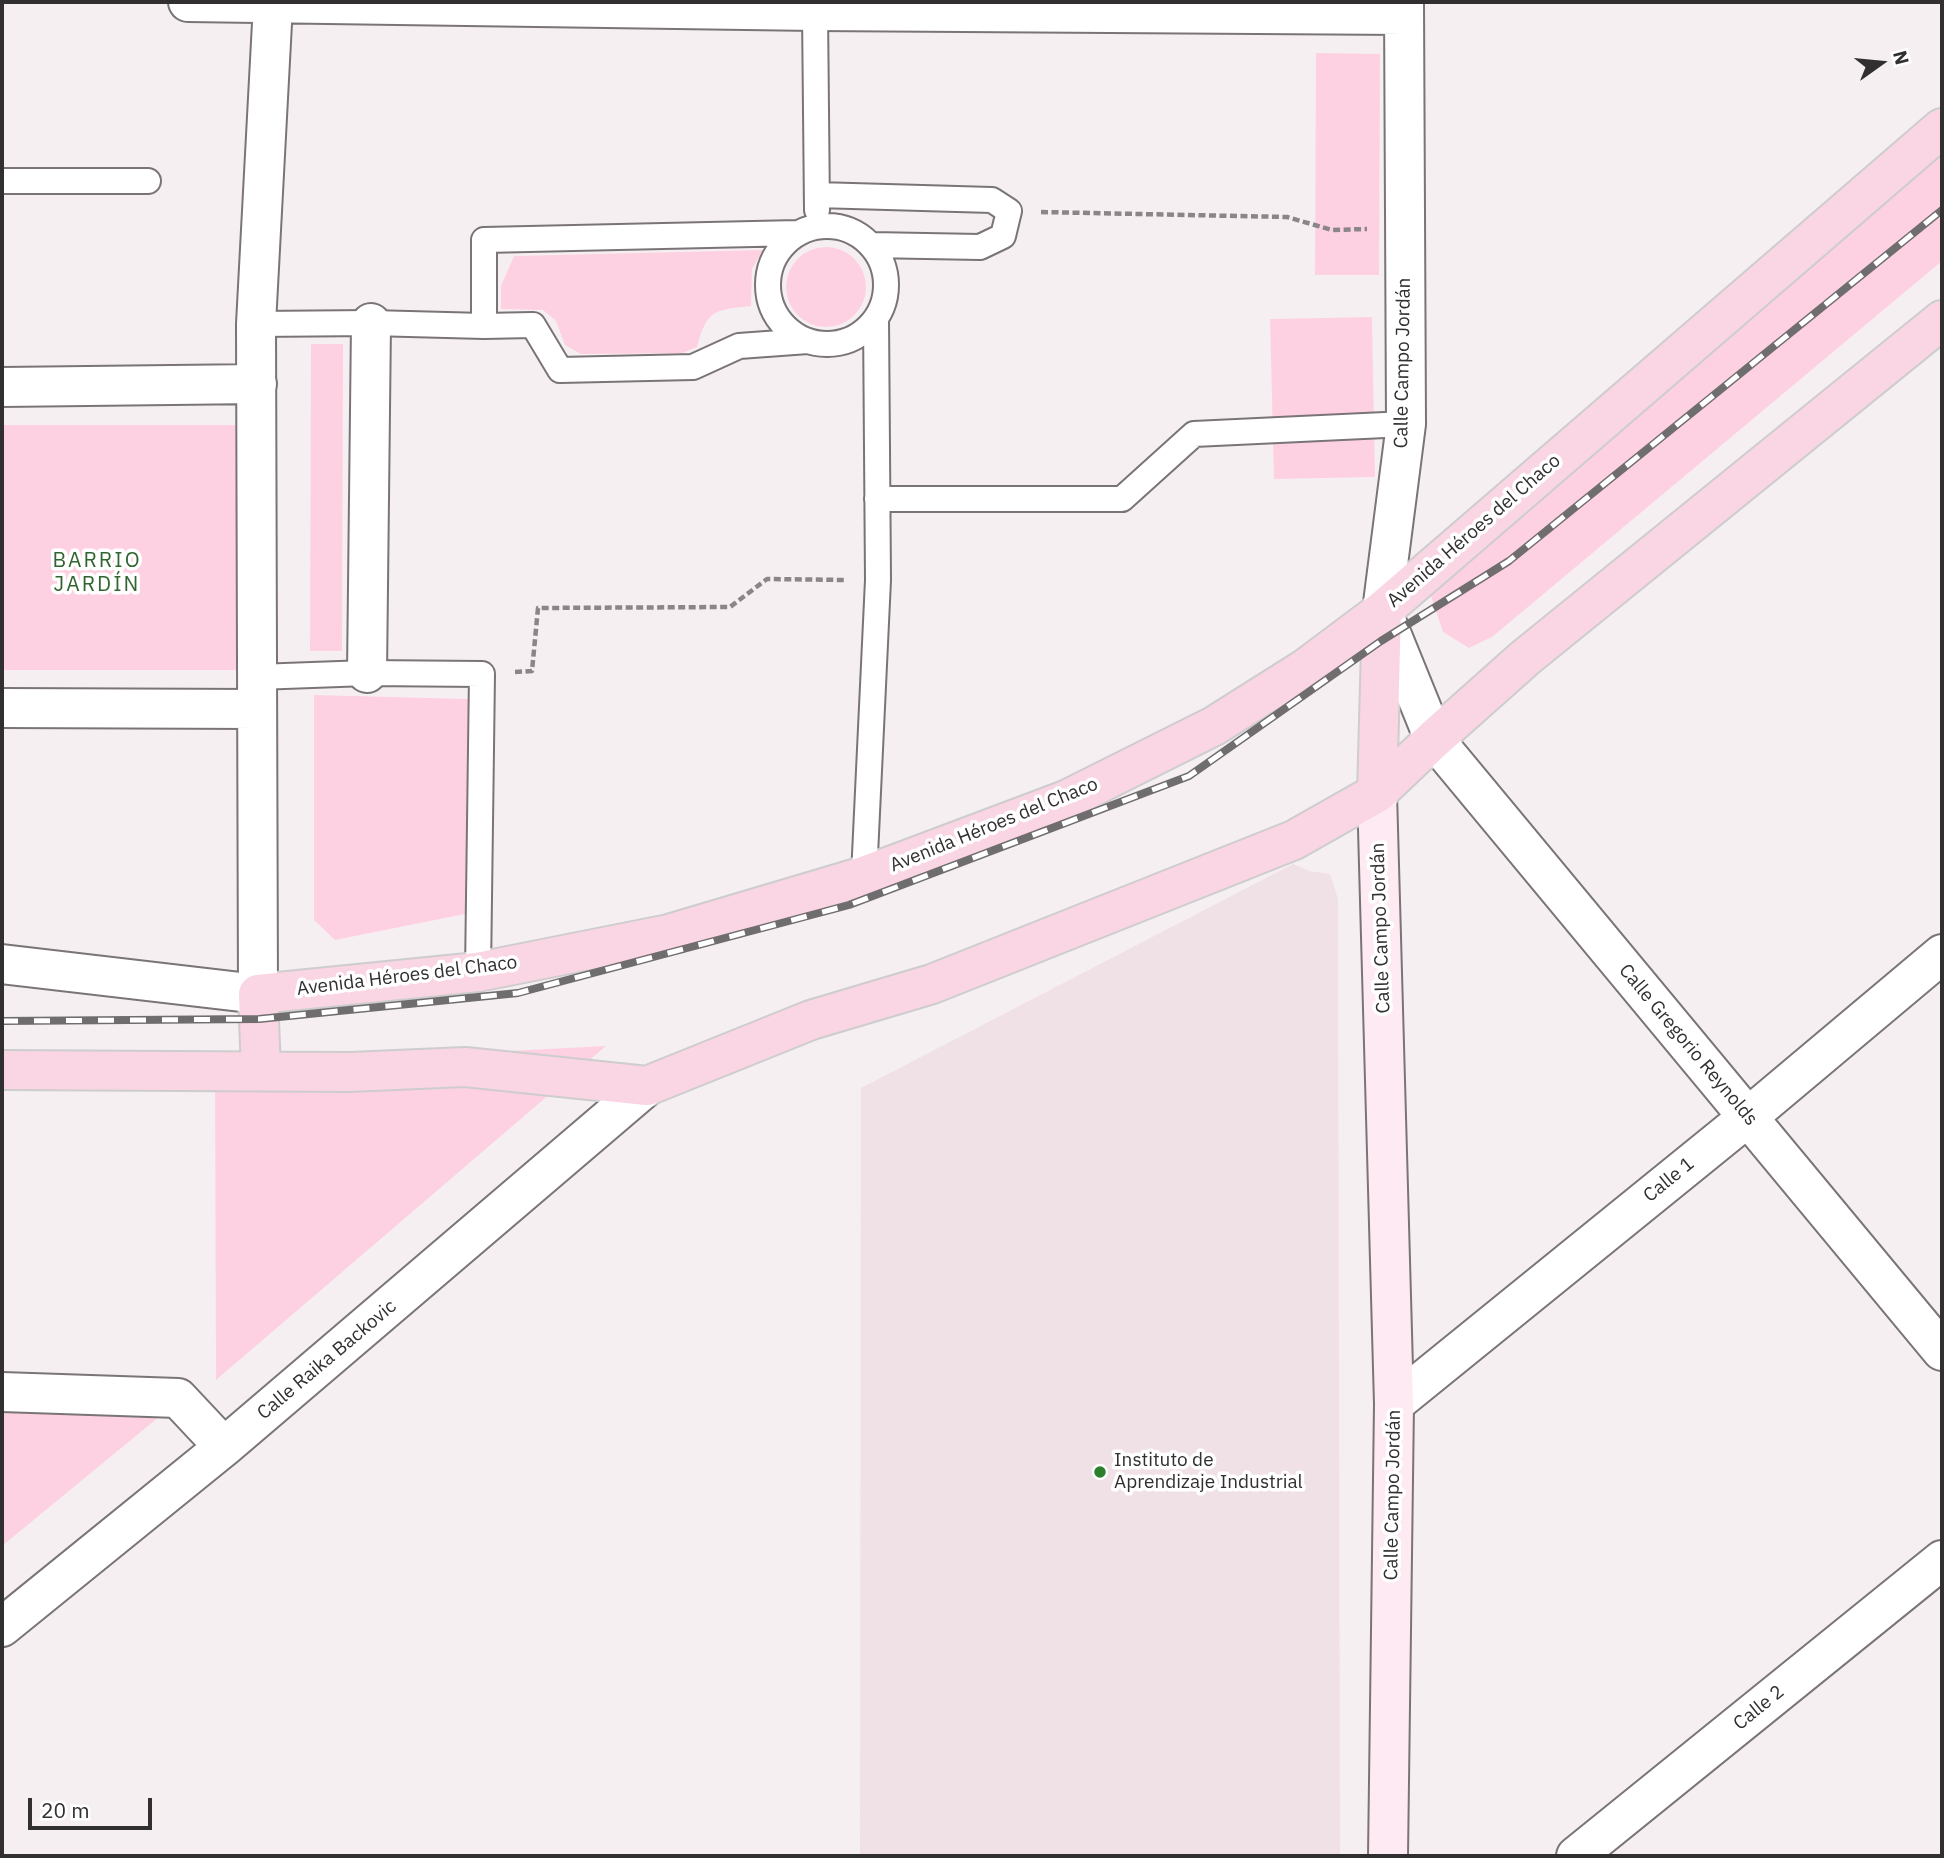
<!DOCTYPE html>
<meta charset="utf-8">
<style>
body{margin:0}
#map{position:relative;width:1944px;height:1858px;overflow:hidden;background:#f6eff2;font-family:"IBM Plex Sans",sans-serif}
canvas{display:block}
.frame{position:absolute;inset:0;border:4px solid #312f2f;pointer-events:none}
.north{position:absolute;left:1846px;top:28px;width:70px;height:70px;-webkit-text-stroke:5px #fff;paint-order:stroke;rotate:75deg;font-size:19px;font-weight:700;line-height:28px;text-align:center;color:#312f2f}
.north::after{content:'';display:block;margin:auto;width:24px;height:32px;background:#312f2f;clip-path:polygon(50% 0,100% 100%,50% 72%,0 100%)}
.scale{position:absolute;left:28px;top:1798px;width:124px;height:32px;box-sizing:border-box;border:4px solid #312f2f;border-top:0;padding-left:9px;font-size:21px;line-height:24px;white-space:nowrap;color:#312f2f;-webkit-text-stroke:5px #fff;paint-order:stroke}
</style>
<div id="map">
<canvas width="1944" height="1858"></canvas>
<div class="frame"></div>
<div class="north">N</div>
<div class="scale">20 m</div>
</div>
<script>
const ctx = document.querySelector('canvas').getContext('2d');
ctx.lineJoin = 'round';
function fill(path, color) {
  ctx.fillStyle = color;
  ctx.fill(path, 'evenodd');
}
function stroke(path, color, width, dash) {
  ctx.strokeStyle = color;
  ctx.lineWidth = width;
  ctx.lineCap = dash ? 'butt' : 'round';
  ctx.setLineDash(dash || []);
  ctx.stroke(path);
}
function label(font, color, halo, rows, align = 'center') {
  ctx.font = font + ' "IBM Plex Sans",sans-serif';
  ctx.lineWidth = 7;
  ctx.setLineDash([]);
  ctx.textBaseline = 'middle';
  ctx.strokeStyle = halo;
  ctx.fillStyle = color;
  for (const [text, x, y, turn = 0] of rows) {
    ctx.save();
    ctx.translate(x, y);
    ctx.rotate((+turn || 0) * Math.PI / 180);
    ctx.textAlign = isNaN(turn) ? turn : align;
    if (halo) ctx.strokeText(text, 0, 0);
    ctx.fillText(text, 0, 0);
    ctx.restore();
  }
}
fill(new Path2D(`
 M1293,864L1309,871L1330,874L1338,899L1340,1856H860L861,1088Z`), '#f0e1e6');
fill(new Path2D(`
 M1316,53L1380,54L1379,275H1315Z
 M1942,145V261L1492,637L1469,648L1443,632L1430,593Z
 M786 287a40 40 0 1 1 80 0a40 40 0 1 1-80 0Z
 M763,250L752,269L751,306C715,310 707,309 697,347L682,353L581,354L565,345L556,321L543,310L501,309V286L514,256Z
 M1372,317L1375,477L1274,479L1270,319Z
 M311,344H343L342,651H310Z
 M2,425H245V670H2Z
 M314,695L468,699L470,913L335,940L314,920Z
 M606,1046L216,1380L215,1066Z
 M2,1410L165,1412L2,1546Z`), '#fed1e2');
const lane = new Path2D(`
 M815,11L817,210
 M2,181H148
 M817,195L992,200L1009,211L1003,236L980,247L871,245
 M768 285a59 59 0 1 1 118 0a59 59 0 1 1-118 0Z
 M256,324L371,323L484,326L533,325L560,370L693,367L739,346L808,341
 M484,326V240L798,233
 M877,499H1122L1194,434L1406,424
 M257,677L367,673L482,674L478,972
 M864,876L878,580L876,318`);
const street = new Path2D(`
 M188,2L815,11L1404,15
 M1404,2L1406,424L1382,611L1434,739L1942,1351
 M2,387L257,384
 M367,673L371,323
 M2,708L257,709
 M2,964L258,994L256,324L273,4
 M2,1392L178,1398L224,1447
 M1394,1404L1748,1117L1942,954
 M2,1627L224,1447L647,1086
 M1576,1856L1942,1560`);
const secondary = new Path2D(`
 M1377,793L1394,1404L1388,1856`);
const primary = new Path2D(`
 M1377,793L1382,611
 M2,1070L350,1072L465,1067L647,1086L811,1020L932,984L1294,840L1377,793L1434,739L1525,658L1942,320
 M261,1071L258,994L478,972L669,934L864,876L1066,800L1214,726L1306,668L1382,611L1942,128`);
stroke(lane, '#7a7476', 28);
stroke(street, '#7a7476', 42);
stroke(secondary, '#7a7476', 42);
stroke(primary, '#cecdcd', 42);
stroke(new Path2D(`
 M1041,212L1287,217L1332,230L1367,229
 M515,672L532,671L538,608L730,607L767,579L846,580`), '#8a8687', 4.5, [7, 3.5]);
stroke(lane, '#fff', 24);
stroke(street, '#fff', 38);
stroke(secondary, '#fdeaf2', 38);
stroke(primary, '#fad5e4', 38);
const rail = new Path2D(`
 M2,1021L259,1019L518,993L849,905L1189,776L1381,641L1509,561L1942,210`);
stroke(rail, '#706d6e', 8);
stroke(rail, '#fff', 5, [16]);
for (const [x, y, r, color] of [
 [1100,1472,7,"#2c7f2c"]
]) {
  const dot = new Path2D();
  dot.arc(x, y, r, 0, 2 * Math.PI);
  ctx.fillStyle = color;
  ctx.fill(dot);
  stroke(dot, '#fff', 2.5);
}
label('19px', '#312f2f', '#fff', [
 ["Calle Campo Jordán",1403,363,-89],
 ["Avenida Héroes del Chaco",1474,531,-41],
 ["Avenida Héroes del Chaco",994,825,-22],
 ["Calle Campo Jordán",1381,928,-92],
 ["Avenida Héroes del Chaco",407,976,-7],
 ["Calle Gregorio Reynolds",1688,1045,50],
 ["Calle 1",1669,1180,-39],
 ["Calle Raika Backovic",327,1360,-40],
 ["Calle Campo Jordán",1393,1495,-89],
 ["Calle 2",1759,1708,-39]
]);
label('19px', '#312f2f', '#fff', [
 ["Instituto de",1114,1461],
 ["Aprendizaje Industrial",1114,1483]
], 'left');
ctx.letterSpacing = '2px';
label('21px', '#31642f', '#fff', [
 ["BARRIO",97,561],
 ["JARDÍN",97,585]
]);
ctx.letterSpacing = '0px';
</script>
